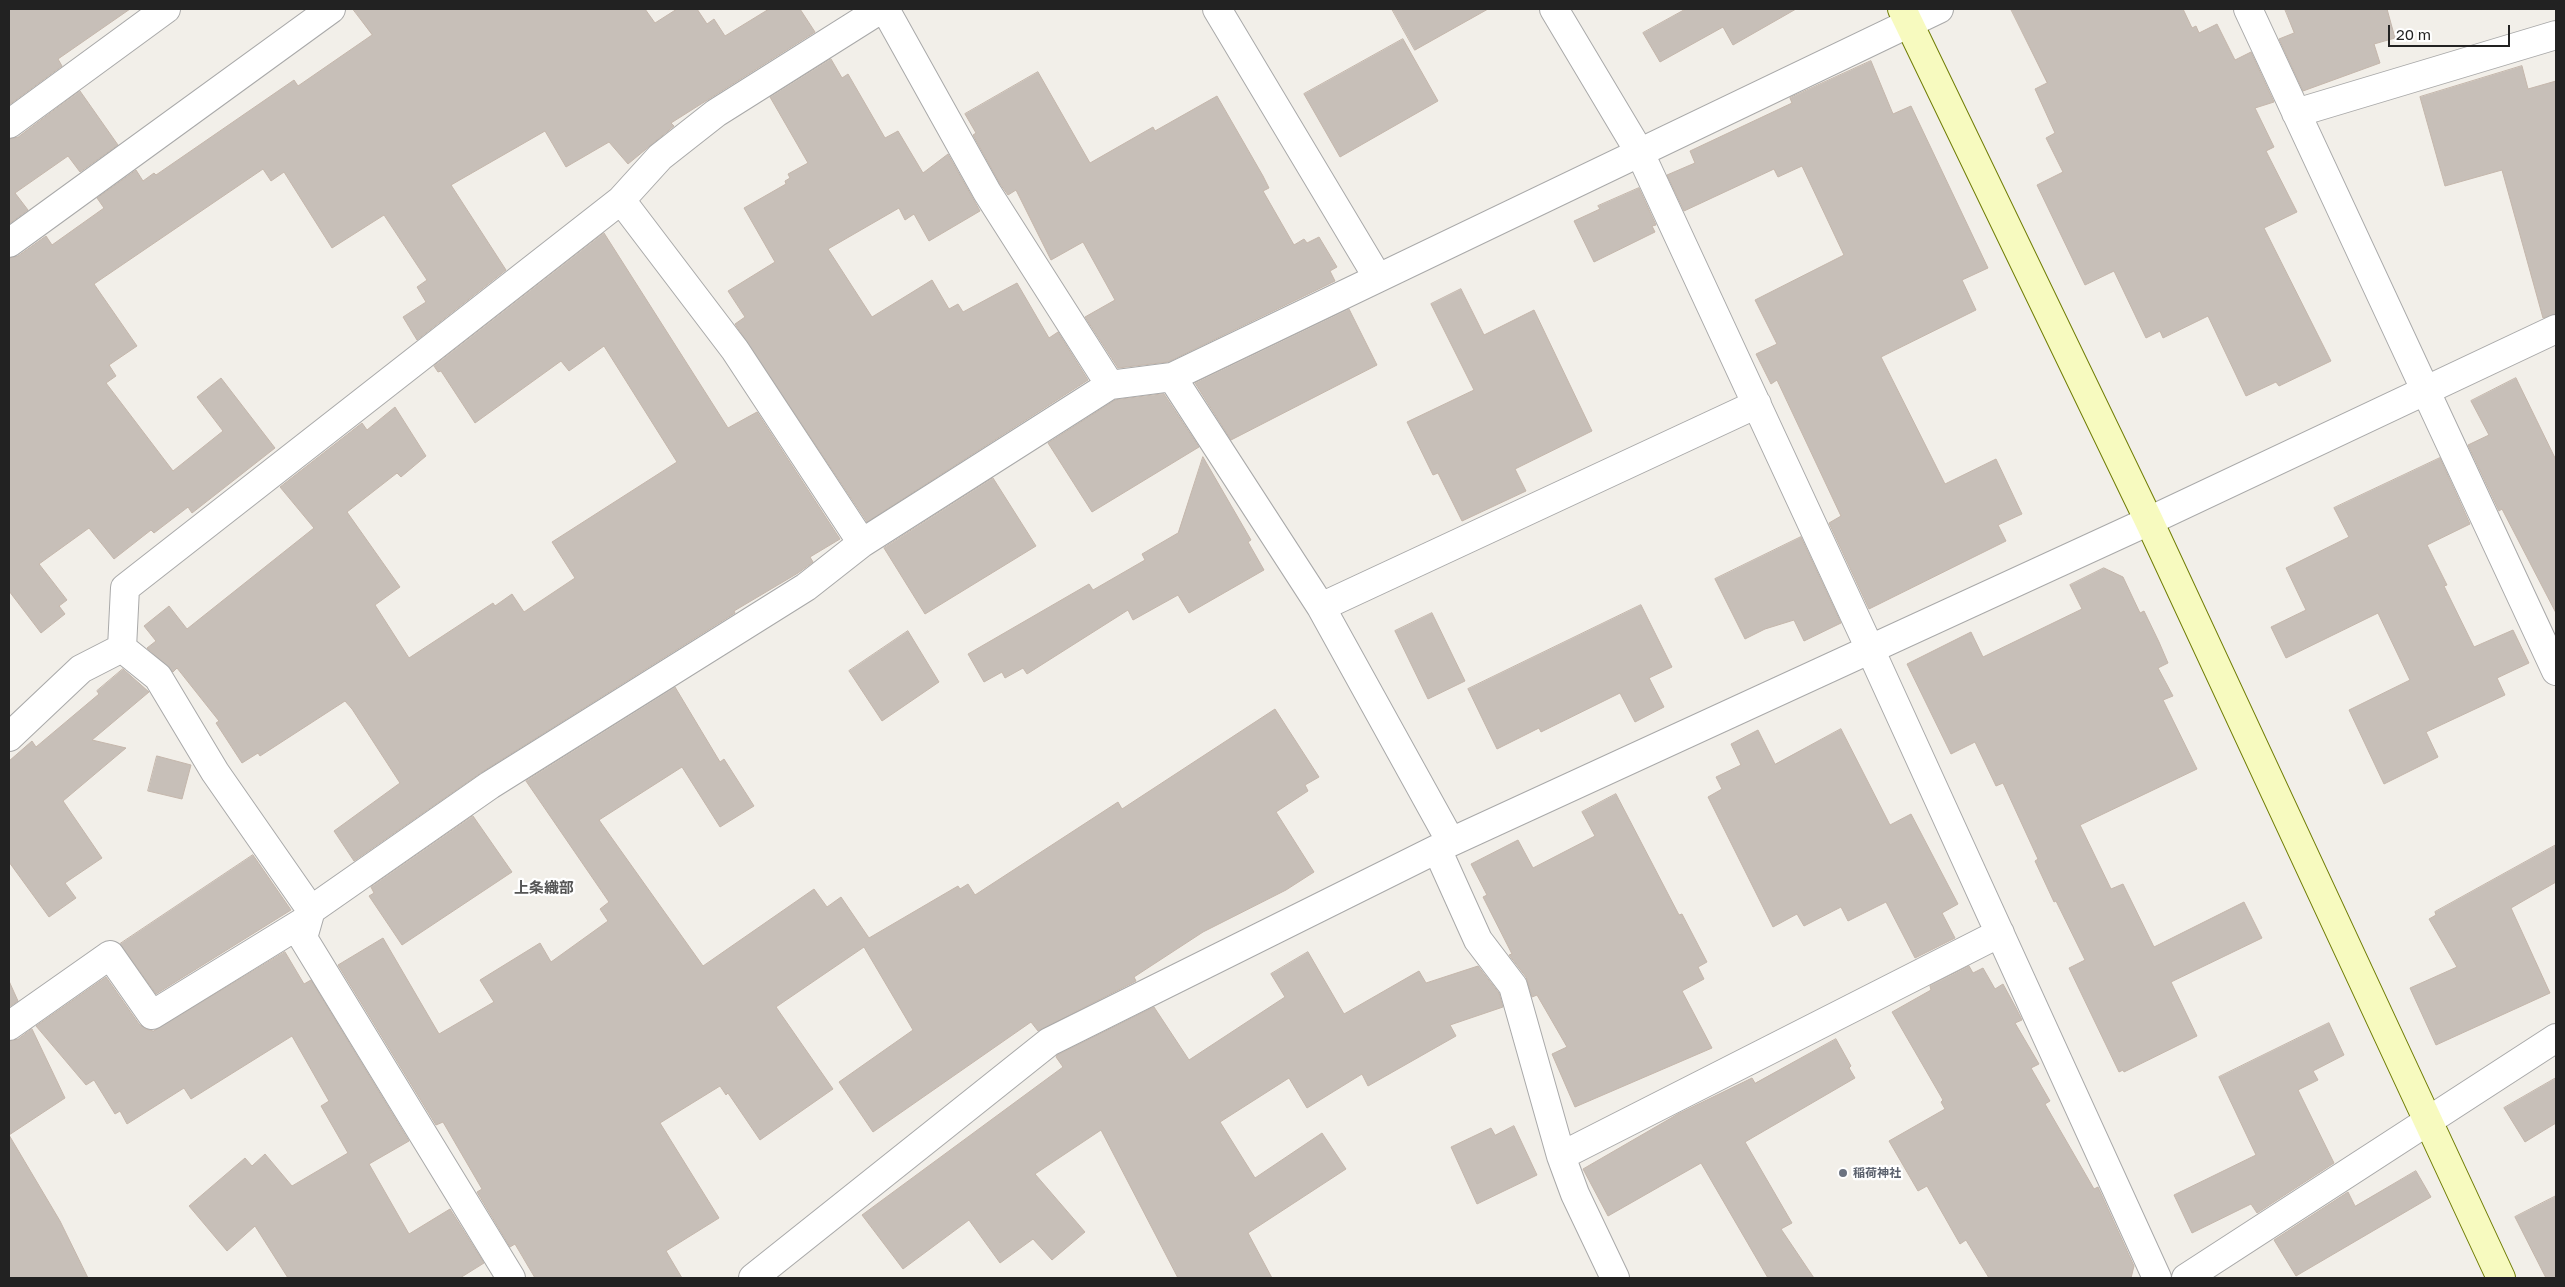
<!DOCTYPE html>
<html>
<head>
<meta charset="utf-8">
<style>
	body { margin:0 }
	#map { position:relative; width:2565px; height:1287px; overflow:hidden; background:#f2efe9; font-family:"Golos Text",sans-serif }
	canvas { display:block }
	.frame { position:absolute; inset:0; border:10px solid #222; pointer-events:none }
	.scale { position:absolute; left:2388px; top:25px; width:122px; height:22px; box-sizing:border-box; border:2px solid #222; border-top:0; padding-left:6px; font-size:15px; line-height:18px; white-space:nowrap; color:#222; -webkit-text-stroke:4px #fff; paint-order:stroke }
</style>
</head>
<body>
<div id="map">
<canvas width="2565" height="1287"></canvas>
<div class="frame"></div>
<div class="scale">20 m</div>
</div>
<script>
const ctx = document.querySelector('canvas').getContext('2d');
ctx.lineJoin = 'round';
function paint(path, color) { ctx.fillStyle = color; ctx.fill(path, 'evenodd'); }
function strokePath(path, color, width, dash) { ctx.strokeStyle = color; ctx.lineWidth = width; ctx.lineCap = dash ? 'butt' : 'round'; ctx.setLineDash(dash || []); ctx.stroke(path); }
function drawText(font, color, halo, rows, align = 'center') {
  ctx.font = font + ' "Golos Text","Noto Sans JP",sans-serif'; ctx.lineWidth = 4.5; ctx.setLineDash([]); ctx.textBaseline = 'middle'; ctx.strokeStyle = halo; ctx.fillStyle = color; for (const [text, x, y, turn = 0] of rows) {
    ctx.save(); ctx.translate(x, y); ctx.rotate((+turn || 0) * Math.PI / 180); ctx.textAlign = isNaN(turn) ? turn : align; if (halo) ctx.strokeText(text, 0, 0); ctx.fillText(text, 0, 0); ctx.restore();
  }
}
const building = new Path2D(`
	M9,9H130L58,59L62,66L9,105Z
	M353,9H645L655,23L677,9H697L707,24L714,19L725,36L769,9H800L815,32L671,123L674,126L628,164L609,142L566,167L545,131L451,185L506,270L417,340L403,317L426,302L417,287L427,280L384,215L332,248L284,172L271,181L263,169L94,284L137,346L109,365L116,376L106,383L173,471L223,431L197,397L221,378L275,448L192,513L188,507L154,533L151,530L114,559L89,528L39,564L67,600L59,606L65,614L41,633L9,591V258L18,256L46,236L52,245L104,208L97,198L136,170L143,181L154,173L156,175L294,80L298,86L372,35Z
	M1392,9H1488L1415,50Z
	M1686,9H1796L1733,45L1723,27L1660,62L1643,33Z
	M2011,9H2183L2192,28L2196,26L2199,33L2217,24L2235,60L2251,52L2274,102L2255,108L2274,147L2266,151L2297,212L2264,228L2331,361L2279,386L2276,382L2246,396L2208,316L2163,338L2160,331L2146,338L2114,271L2085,285L2037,185L2063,172L2046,138L2055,133L2035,89L2047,83Z
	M2285,9H2387L2395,38L2374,44L2380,63L2303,91L2279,39L2294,33Z
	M1403,39L1438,101L1340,157L1304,94Z
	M831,59L842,78L848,74L885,138L898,131L923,173L948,154L980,211L929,241L914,214L905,220L899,208L828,249L872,317L932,280L949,309L958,304L963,312L1017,283L1049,338L1058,332L1088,380L867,522L735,324L745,317L728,291L775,262L744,208L786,184L785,181L790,178L788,174L808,163L770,97Z
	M1871,61L1893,114L1911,106L1988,268L1962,280L1976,310L1881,357L1945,484L1996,459L2022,514L1998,525L2006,541L1869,609L1829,523L1841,516L1777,380L1771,384L1756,354L1777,344L1755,300L1844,255L1802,166L1778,177L1774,169L1684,211L1667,175L1695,163L1690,151L1792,103L1790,98Z
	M2522,66L2528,89L2556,81V314L2543,318L2502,170L2445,186L2420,97Z
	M1038,72L1090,163L1153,127L1155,131L1217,96L1263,176L1269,188L1263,191L1294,245L1304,239L1307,243L1319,237L1337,267L1330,271L1335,281L1168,362L1118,368L1085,317L1115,300L1083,242L1051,260L1016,190L1008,195L1000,184L973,135L976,133L965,114Z
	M80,91L118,145L80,172L68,156L15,193L28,210L9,224V139L18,137Z
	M1639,188L1656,225L1652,226L1655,232L1594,262L1574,221L1600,209L1598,206Z
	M604,233L728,428L757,412L840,539L810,557L813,562L798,573L734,611L735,613L482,772L354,861L334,831L400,783L352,709L345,701L260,756L258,753L242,763L216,723L219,721L177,668L173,672L147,648L156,641L144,626L169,606L187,629L314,528L280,487L362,423L367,430L395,407L426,456L401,477L397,473L347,512L400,587L375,605L409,658L493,603L495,606L512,594L524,612L575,578L552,542L677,462L604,346L569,371L561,361L475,423L441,371L438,372L434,366Z
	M1461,289L1484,335L1534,310L1592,431L1515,469L1526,491L1462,521L1438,473L1433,475L1407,422L1474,390L1431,304Z
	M1349,309L1377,365L1231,440L1195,383Z
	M2516,378L2556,460V613L2502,509L2499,511L2468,445L2489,435L2471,401Z
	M1164,394L1199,447L1092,512L1048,443L1115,400Z
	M1203,457L1251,540L1248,542L1264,570L1189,613L1178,595L1133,620L1128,610L1027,674L1023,668L1005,678L1002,672L984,682L968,654L1089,584L1093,590L1145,560L1142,554L1178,533Z
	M2440,458L2470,524L2427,545L2447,585L2444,586L2474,647L2513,630L2529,663L2497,678L2505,695L2426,732L2438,757L2384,784L2349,710L2410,680L2378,613L2286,658L2271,627L2306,610L2286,568L2349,537L2334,508Z
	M993,478L1036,546L925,614L884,548Z
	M1801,537L1841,623L1804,641L1794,620L1765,629L1745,639L1715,579Z
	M2104,568L2123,577L2140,613L2144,611L2159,642L2168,663L2158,668L2173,696L2163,700L2197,769L2080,825L2111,889L2123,884L2154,947L2244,902L2262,938L2171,982L2197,1036L2124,1072L2123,1070L2119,1072L2069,968L2085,960L2056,901L2054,902L2035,861L2038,859L2003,783L1996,786L1975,742L1951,754L1907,664L1971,632L1983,657L2082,609L2070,585Z
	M1641,605L1672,667L1649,678L1664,707L1635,722L1620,693L1541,732L1539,728L1497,749L1468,689Z
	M1432,613L1465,681L1428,699L1395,631Z
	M908,631L939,682L882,721L849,671Z
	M123,669L149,692L92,740L126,748L63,801L102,858L65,883L76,898L49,917L9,862V761L32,741L36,747L99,694L97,691Z
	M675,687L720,762L724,759L754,806L720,827L682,767L599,820L703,966L814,889L827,907L841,897L869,938L958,886L960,889L968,884L975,895L1118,802L1122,809L1275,709L1319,777L1305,785L1308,791L1276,812L1314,872L1286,890L1203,932L1134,977L1136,981L1038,1031L1031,1022L873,1132L839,1082L913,1030L864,947L776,1007L833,1089L760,1140L728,1093L726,1095L720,1086L660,1123L719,1218L666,1251L682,1278H535L515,1244L510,1247L477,1192L482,1189L443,1122L436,1125L338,965L383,938L439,1034L494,1002L480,980L540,943L551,962L608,921L600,909L609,902L526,781Z
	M1841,729L1890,825L1911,814L1958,904L1942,913L1955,938L1915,958L1886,902L1848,921L1841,907L1804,926L1797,914L1773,927L1708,797L1722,789L1716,777L1741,765L1731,744L1758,730L1775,764Z
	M157,756L191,765L182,799L148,791Z
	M1616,794L1679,915L1682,914L1707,962L1698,967L1704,979L1682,991L1712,1048L1575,1107L1552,1054L1567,1047L1537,995L1532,997L1526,977L1509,955L1512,954L1483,897L1487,895L1471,864L1518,840L1533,868L1595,836L1582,812Z
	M473,816L512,872L402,945L369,896L374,893L371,887Z
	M2556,845V882L2511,908L2550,993L2436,1045L2410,988L2457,967L2429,919L2436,915L2435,912Z
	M253,855L291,910L156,994L120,944Z
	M285,952L304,984L311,980L409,1141L369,1164L409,1234L450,1209L484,1263L460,1278H288L255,1226L227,1251L189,1206L245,1158L252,1166L265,1154L292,1186L348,1153L321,1106L329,1101L292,1036L191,1099L184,1088L127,1124L120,1111L115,1114L94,1080L86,1085L36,1026L106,977L139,1024L146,1029L153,1031Z
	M1308,952L1344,1014L1419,971L1426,983L1478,966L1499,993L1503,1007L1450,1025L1456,1036L1368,1086L1362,1074L1307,1108L1289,1078L1220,1122L1255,1178L1322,1133L1346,1169L1248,1233L1272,1278H1178L1101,1130L1035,1174L1085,1232L1052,1260L1033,1239L1000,1263L969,1220L903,1269L862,1215L1063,1067L1056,1057L1057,1055L1154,1007L1189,1060L1285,997L1271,974Z
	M1969,966L1973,973L1983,968L1995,989L2003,984L2016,1008L2022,1020L2015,1023L2039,1064L2031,1068L2050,1101L2045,1104L2094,1189L2098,1187L2134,1266L2131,1278H1989L1966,1240L1960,1244L1927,1186L1918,1191L1889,1141L1945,1109L1941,1102L1943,1100L1892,1012L1931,990L1930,986Z
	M9,981L18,1001L9,1007Z
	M2329,1023L2344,1055L2313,1071L2318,1080L2298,1090L2334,1163L2257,1213L2251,1204L2192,1233L2174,1195L2256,1155L2219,1077Z
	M32,1029L65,1098L9,1135V1041L18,1039Z
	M1836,1039L1851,1066L1849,1068L1855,1078L1745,1142L1792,1223L1781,1229L1814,1278H1768L1701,1163L1608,1216L1583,1169L1678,1114L1752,1078L1755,1083Z
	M2556,1078V1123L2525,1142L2504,1108Z
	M1514,1126L1537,1175L1477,1204L1451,1147L1491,1128L1495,1135Z
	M9,1135L60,1221L88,1278H9Z
	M2416,1171L2431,1197L2296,1276L2274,1240L2348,1192L2355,1206Z
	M2556,1196V1278H2546L2515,1217Z`);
const street = new Path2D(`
	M885,9L987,192L1110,385
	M1217,9L1378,278
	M1554,9L1640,153L1870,649L2157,1278
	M2248,9L2556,671
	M2296,113L2556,35
	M9,124L166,9
	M621,200L735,350L862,543
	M9,243L331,9
	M1172,377L1321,607L1451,842
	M1321,607L1757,404
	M122,648L125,588L621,200L660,157L716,113L881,9
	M122,648L158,677L215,772L311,910
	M9,737L81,669L122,648
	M1437,849L1478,940L1513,986L1561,1156L1575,1194L1615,1278
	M9,1026L110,955L152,1015L308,919
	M1561,1156L2000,933
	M511,1278L303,938L311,910L490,785L806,587L862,543L1110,385L1172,377L1939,9
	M753,1278L1049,1042L1451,842L2149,521L2556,329
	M2186,1278L2556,1038`);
const secondary = new Path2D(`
	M1902,9L2149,521L2501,1278`);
const markers = [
	[1843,1173,5,"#6b7280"]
];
const worshipNames = [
	["稲荷神社",1853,1173]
];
const quarterNames = [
	["上条織部",544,888]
];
paint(building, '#c7bfb8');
strokePath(building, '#c4b6ab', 1);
strokePath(street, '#a9a9a9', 30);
strokePath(secondary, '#707d05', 30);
strokePath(street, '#fff', 28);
strokePath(secondary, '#f7fabf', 28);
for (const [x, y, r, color] of markers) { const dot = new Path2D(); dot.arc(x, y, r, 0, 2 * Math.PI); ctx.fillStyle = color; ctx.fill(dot); strokePath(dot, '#fff', 2); }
drawText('bold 12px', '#5b616d', '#fff', worshipNames, 'left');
drawText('bold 15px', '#555', '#fff', quarterNames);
</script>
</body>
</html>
